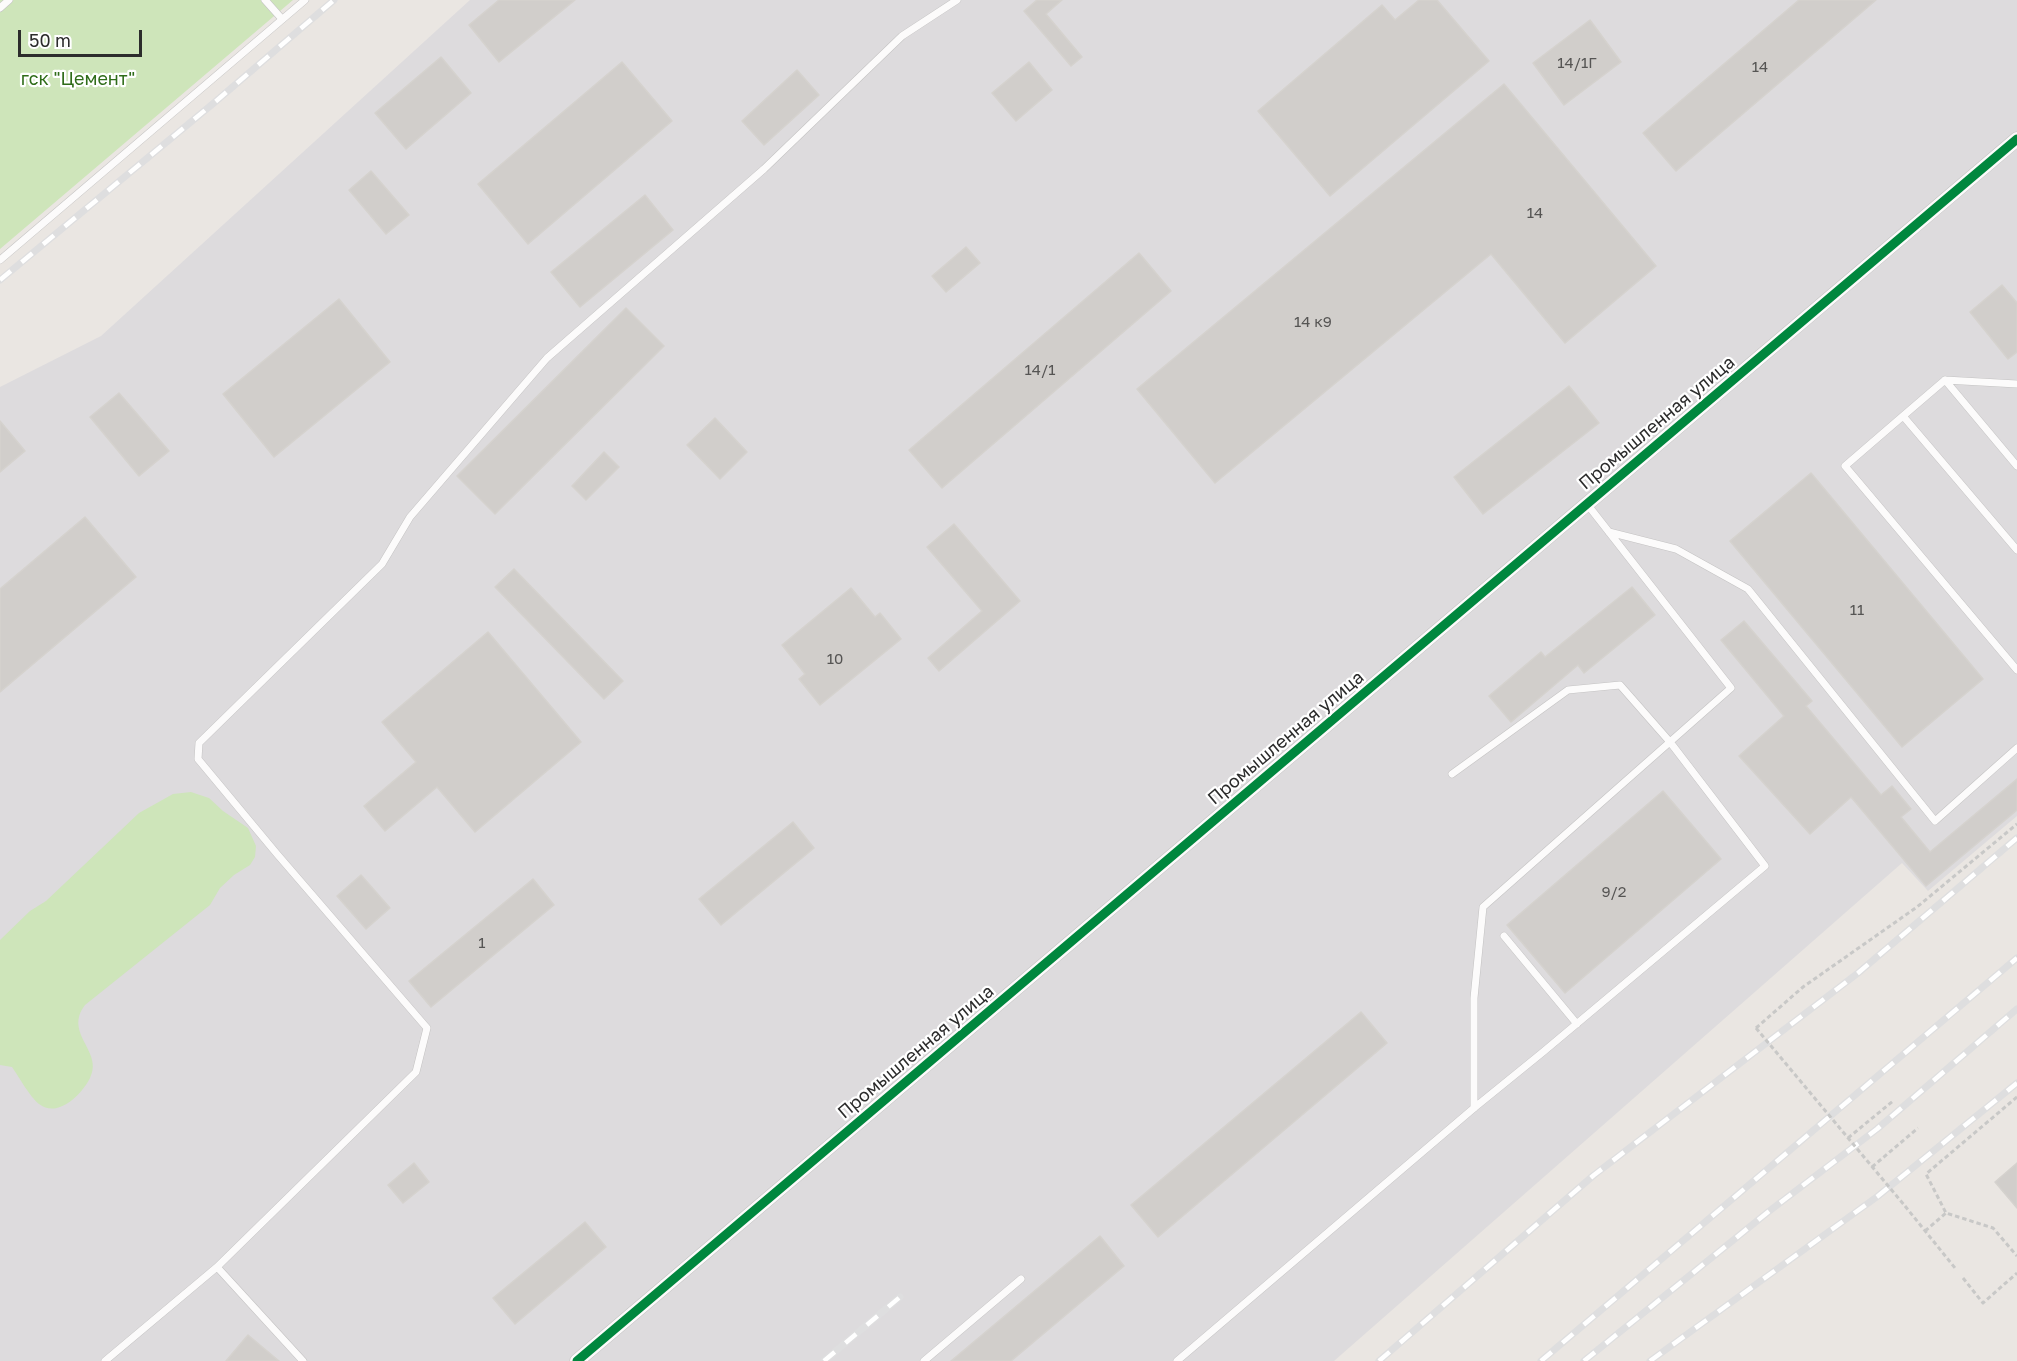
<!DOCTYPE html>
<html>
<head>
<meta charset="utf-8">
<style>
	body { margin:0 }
	#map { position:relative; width:2017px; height:1361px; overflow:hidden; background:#eae6e2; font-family:"Golos Text",sans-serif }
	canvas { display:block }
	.scale { position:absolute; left:18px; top:30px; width:124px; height:27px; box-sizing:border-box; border:3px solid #2c2c2c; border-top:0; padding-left:8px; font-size:18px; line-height:21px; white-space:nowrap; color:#2c2c2c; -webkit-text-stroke:4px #fff; paint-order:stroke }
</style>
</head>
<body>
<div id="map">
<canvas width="2017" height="1361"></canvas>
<div class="scale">50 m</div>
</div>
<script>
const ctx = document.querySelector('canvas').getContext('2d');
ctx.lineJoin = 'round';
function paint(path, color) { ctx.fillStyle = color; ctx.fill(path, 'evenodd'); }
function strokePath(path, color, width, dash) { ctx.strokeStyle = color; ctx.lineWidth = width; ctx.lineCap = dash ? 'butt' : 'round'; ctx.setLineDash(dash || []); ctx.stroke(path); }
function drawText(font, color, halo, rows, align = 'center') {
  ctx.font = font + ' "Golos Text",sans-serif'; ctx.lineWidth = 4.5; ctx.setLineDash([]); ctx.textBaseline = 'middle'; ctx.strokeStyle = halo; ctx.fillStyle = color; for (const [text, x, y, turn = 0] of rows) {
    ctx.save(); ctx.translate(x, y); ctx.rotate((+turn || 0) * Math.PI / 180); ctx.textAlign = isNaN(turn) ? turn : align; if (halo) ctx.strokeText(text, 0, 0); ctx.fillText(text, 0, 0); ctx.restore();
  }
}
const industrial = new Path2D(`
	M470,0H2017V816L1928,891L1902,863L1334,1361H0V387L101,336Z`);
const green = new Path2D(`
	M0,0H293L0,249Z
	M191,792L209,798L223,811L248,828L256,846L255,857L250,865L234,875L220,888L210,905L85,1005C63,1034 104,1051 90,1078C82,1094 58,1119 39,1104C30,1097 19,1077 12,1067L0,1065V940L30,911L46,901L139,813L173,794Z`);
const building = new Path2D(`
	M499,0H575L499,62L469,25Z
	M1037,0H1062L1046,14L1082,57L1071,66L1024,11Z
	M1419,0H1437L1489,61L1330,196L1258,111L1382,5L1395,20Z
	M1799,0H1876L1676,171L1643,133Z
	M1590,20L1621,62L1564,105L1533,63Z
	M441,57L471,93L406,149L375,113Z
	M622,62L672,121L528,244L478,184Z
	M1029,62L1052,90L1016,121L992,93Z
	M797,70L819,95L764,145L742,121Z
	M1504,84L1656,266L1565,343L1491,254L1215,483L1137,389Z
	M371,171L409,215L386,234L349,190Z
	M645,195L673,230L580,307L551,272Z
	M966,247L980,263L946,292L932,276Z
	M1139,253L1171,291L942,488L909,450Z
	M2002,285L2017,303V352L2008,359L1970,312Z
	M339,299L390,362L274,457L223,394Z
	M626,308L664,346L495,514L457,476Z
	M1569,386L1599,423L1483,514L1454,477Z
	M119,393L169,451L139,476L90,417Z
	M715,418L747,452L720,479L687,445Z
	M0,421L25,451L0,472Z
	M604,452L619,467L586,500L572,486Z
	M1811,473L1983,679L1902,747L1730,541Z
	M85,517L136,577L0,692V589Z
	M954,524L1020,601L939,671L928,658L982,611L927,547Z
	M514,569L623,681L604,699L495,587Z
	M1632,587L1655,615L1584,673L1578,665L1511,722L1489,696L1541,652L1545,657Z
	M851,588L875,617L880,613L901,639L820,705L799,679L805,674L782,645Z
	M1744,621L1812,701L1806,706L1881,795L1892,786L1911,809L1901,817L1930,852L2017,779V810L1926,886L1851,797L1810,834L1739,756L1784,716L1721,640Z
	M488,632L581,742L475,832L437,787L385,831L364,806L416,762L382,722Z
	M1663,791L1721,859L1565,993L1507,925Z
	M793,822L814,848L721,925L699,899Z
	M361,875L390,908L366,929L337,896Z
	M533,879L554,905L431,1007L409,981Z
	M1361,1012L1387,1043L1158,1237L1131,1205Z
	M414,1163L429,1182L403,1203L388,1185Z
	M2017,1163V1208L1995,1182Z
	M585,1222L606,1247L515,1324L493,1298Z
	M1100,1236L1124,1266L1011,1361H951Z
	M248,1335L279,1361H226Z`);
const path = new Path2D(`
	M1756,1028L1803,987L1917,907L2017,824
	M2017,1097L1926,1174L1946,1213L1993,1228L2017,1256
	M1848,1138L1893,1101
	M1872,1167L1918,1128
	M1905,1206L1955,1268
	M1925,1231L1946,1213
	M1963,1278L1983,1303L2017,1273`);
const lane = new Path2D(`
	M265,0L282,19
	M0,8L9,0
	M0,260L305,0
	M1945,380L2017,384
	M1903,416L1945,380L2017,466
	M1609,532L1676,549L1748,589L1935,821L2017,748
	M2017,550L1903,416L1845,466L2017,670
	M1504,936L1577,1024
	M1474,1108V998L1483,907L1731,688L1587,504
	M217,1267L416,1072L427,1028L277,854L198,759L199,743L382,564L410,517L547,358L764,169L902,36L957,0
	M105,1361L217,1267L303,1361
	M924,1361L1021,1279
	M1177,1361L1474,1108L1543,1052L1765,866L1670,742L1620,685L1568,690L1452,774`);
const street = new Path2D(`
	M577,1361L2017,139`);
const rail = new Path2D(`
	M0,280L215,102L334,0
	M824,1361L900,1297
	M1379,1361L1594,1175L1858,973L2017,838
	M1541,1361L2017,958
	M1584,1361L1768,1212L1877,1129L2017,1009
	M1650,1361L1878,1196L2017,1083`);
const pathBridge = new Path2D(`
	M1756,1028L1905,1206`);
const cycleway = new Path2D(`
	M577,1361L2017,139`);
const numberNames = [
	["14/1Г",1577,63],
	["14",1760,67],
	["14",1535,213],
	["14 к9",1313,322],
	["14/1",1040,370],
	["11",1857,610],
	["10",835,659],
	["9/2",1614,892],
	["1",482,943]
];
const parkNames = [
	["гск \"Цемент\"",78,79]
];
const streetNames = [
	["Промышленная улица",1657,423,-40],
	["Промышленная улица",1286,738,-40],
	["Промышленная улица",916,1052,-40]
];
paint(industrial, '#dddbdd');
paint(green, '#cee5ba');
paint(building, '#d1cecb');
strokePath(building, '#d5d2ce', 1.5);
strokePath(lane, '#c4c3c3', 8);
strokePath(street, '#c4c3c3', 15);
strokePath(path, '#c8c8c7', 3, [4.5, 3]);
strokePath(lane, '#fcfbfb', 7);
strokePath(street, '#fcfbfb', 14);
strokePath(rail, '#dededf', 7);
strokePath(rail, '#fff', 4.5, [14]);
strokePath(pathBridge, '#c8c8c7', 3, [4.5, 3]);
strokePath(cycleway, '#00873e', 9);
drawText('15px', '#565554', null, numberNames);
drawText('18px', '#2f6c19', '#fff', parkNames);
drawText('18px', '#2c2c2c', '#fff', streetNames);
</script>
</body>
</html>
